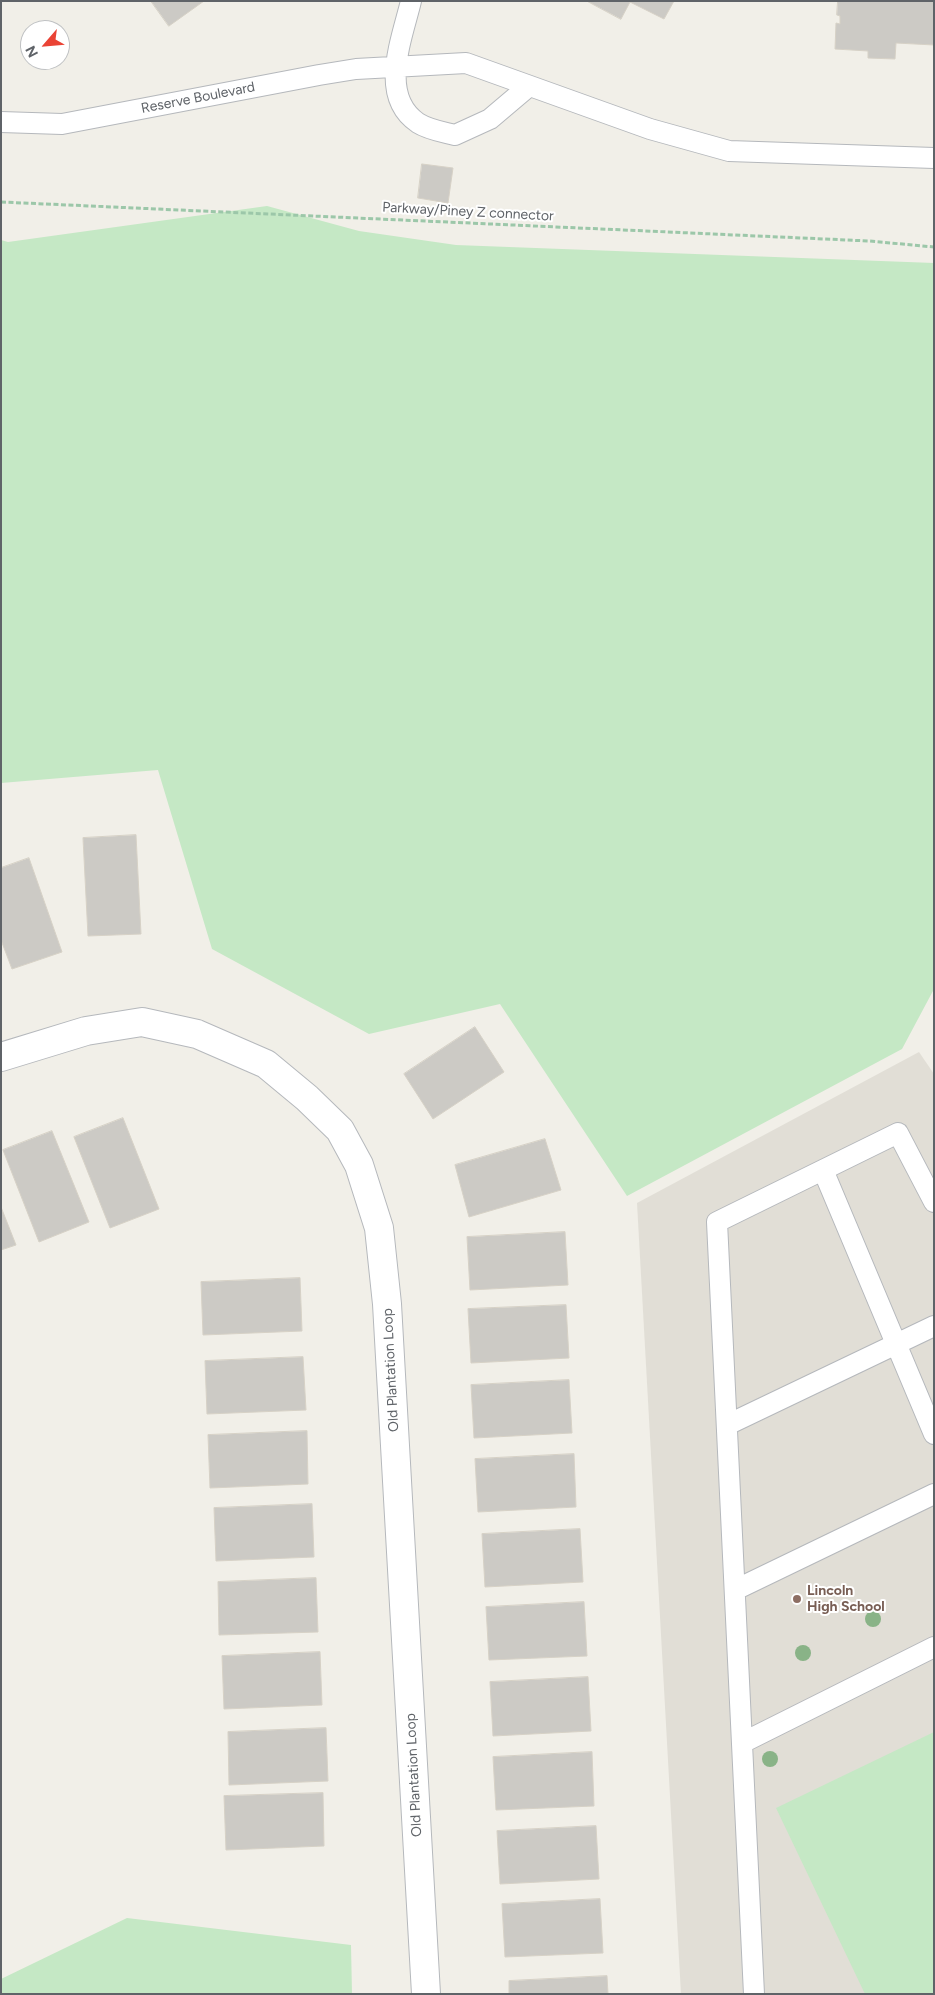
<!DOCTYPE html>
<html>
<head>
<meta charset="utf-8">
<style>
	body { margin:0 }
	#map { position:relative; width:935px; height:1995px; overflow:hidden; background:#f1efe8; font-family:Figtree,sans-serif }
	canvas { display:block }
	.frame { position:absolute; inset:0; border:2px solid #5f6368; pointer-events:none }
	.north { position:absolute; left:20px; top:20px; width:50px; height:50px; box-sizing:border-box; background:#fff; border:1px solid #bfc1c3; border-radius:50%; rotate:243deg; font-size:14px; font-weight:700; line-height:20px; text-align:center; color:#5f6368 }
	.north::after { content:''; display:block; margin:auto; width:18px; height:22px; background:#ea4335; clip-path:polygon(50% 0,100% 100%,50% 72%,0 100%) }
</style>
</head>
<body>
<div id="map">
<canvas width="935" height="1995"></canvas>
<div class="frame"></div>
<div class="north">N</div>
</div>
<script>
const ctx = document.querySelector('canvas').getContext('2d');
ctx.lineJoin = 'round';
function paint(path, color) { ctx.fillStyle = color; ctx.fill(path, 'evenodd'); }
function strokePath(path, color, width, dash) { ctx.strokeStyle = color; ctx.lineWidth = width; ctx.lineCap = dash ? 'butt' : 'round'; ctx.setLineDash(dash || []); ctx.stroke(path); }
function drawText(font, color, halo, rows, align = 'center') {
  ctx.font = font + ' Figtree,sans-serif'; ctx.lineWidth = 4; ctx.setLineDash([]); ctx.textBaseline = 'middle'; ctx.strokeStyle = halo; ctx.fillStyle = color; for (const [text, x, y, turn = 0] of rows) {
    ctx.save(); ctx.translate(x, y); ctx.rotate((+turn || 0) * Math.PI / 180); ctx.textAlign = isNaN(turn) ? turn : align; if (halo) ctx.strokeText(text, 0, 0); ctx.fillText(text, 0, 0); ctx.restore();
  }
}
const education = new Path2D(`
	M919,1052L934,1074V1994H681L637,1203Z`);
const green = new Path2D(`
	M267,206L359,231L456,245L934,263V989L902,1049L627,1196L500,1004L369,1034L212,949L158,770L1,783V240L8,242Z
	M934,1732V1994H865L776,1808Z
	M127,1918L351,1945L352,1994H1V1979Z`);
const building = new Path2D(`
	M151,1H204L169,26Z
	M587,1H674L664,19L630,2L621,19Z
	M838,1H934V45L896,43L895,59L868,58V51L835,49L836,23L840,24V16L837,15Z
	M422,164L453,168L448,203L418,198Z
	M136,835L141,934L88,936L83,838Z
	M29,858L62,952L12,969L1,940V868Z
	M475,1027L504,1072L433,1119L404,1074Z
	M123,1118L159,1209L110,1228L74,1137Z
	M52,1131L89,1222L39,1242L3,1150Z
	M545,1139L561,1190L469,1217L455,1165Z
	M1,1207L16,1245L1,1250Z
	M565,1232L568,1285L470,1290L467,1237Z
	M300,1278L302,1331L203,1335L201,1282Z
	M566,1305L569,1358L471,1363L468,1309Z
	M303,1357L306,1410L207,1414L205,1361Z
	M569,1380L572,1433L474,1438L471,1385Z
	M307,1431L308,1484L210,1488L208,1435Z
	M574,1454L576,1507L478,1512L475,1459Z
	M312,1504L314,1557L216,1561L214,1508Z
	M580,1529L583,1582L485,1587L482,1534Z
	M316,1578L318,1632L219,1635L218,1582Z
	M584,1602L587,1656L489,1660L486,1607Z
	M320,1652L322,1705L224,1709L222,1656Z
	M588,1677L591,1731L493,1736L490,1682Z
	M326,1728L328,1781L229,1785L228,1732Z
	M592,1752L594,1806L496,1810L493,1757Z
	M323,1793L324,1846L226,1850L224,1796Z
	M596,1826L599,1879L500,1884L497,1831Z
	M600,1899L603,1953L505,1957L502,1904Z
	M607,1976L608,1994H509V1981Z`);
const path = new Path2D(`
	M1,202L869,241L934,247`);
const service = new Path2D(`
	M411,1C402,39 378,96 418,123C429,130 443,132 455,135L490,119L529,86
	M1,122L62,124L319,75L356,69L466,63L650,129L729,151L934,158
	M823,1170L934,1434
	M727,1425L934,1326
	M735,1590L934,1494
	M742,1743L934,1647
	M754,1994L717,1222L898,1133L934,1202`);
const minor = new Path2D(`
	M1,1057L86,1031L142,1022L197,1034L266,1064L307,1098L340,1130L359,1165L379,1228L387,1304L426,1994`);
const trees = [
	[873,1619],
	[803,1653],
	[770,1759]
];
const markers = [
	[797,1599,5,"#8d6e63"]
];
const streetNames = [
	["Reserve Boulevard",198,98,-11],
	["Parkway/Piney Z connector",468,212,3],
	["Old Plantation Loop",391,1370,-93],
	["Old Plantation Loop",414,1775,-93]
];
const educationNames = [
	["Lincoln",807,1591],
	["High School",807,1607]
];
paint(education, '#e1ded6');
paint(green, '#c5e8c5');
paint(building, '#cccac5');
strokePath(building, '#d6d1c6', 1);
strokePath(service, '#b5b8bc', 22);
strokePath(minor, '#b5b8bc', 30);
strokePath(path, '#9cc7a9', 3, [5, 2.5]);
strokePath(service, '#fff', 20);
strokePath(minor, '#fff', 28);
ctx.fillStyle = '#89b387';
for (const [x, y] of trees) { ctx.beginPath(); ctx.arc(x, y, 8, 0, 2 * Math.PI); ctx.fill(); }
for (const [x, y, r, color] of markers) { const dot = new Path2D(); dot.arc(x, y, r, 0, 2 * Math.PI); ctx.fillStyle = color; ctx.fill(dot); strokePath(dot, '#fff', 2); }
drawText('14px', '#5f6368', '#fff', streetNames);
drawText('bold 14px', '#785e54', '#fff', educationNames, 'left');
</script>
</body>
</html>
